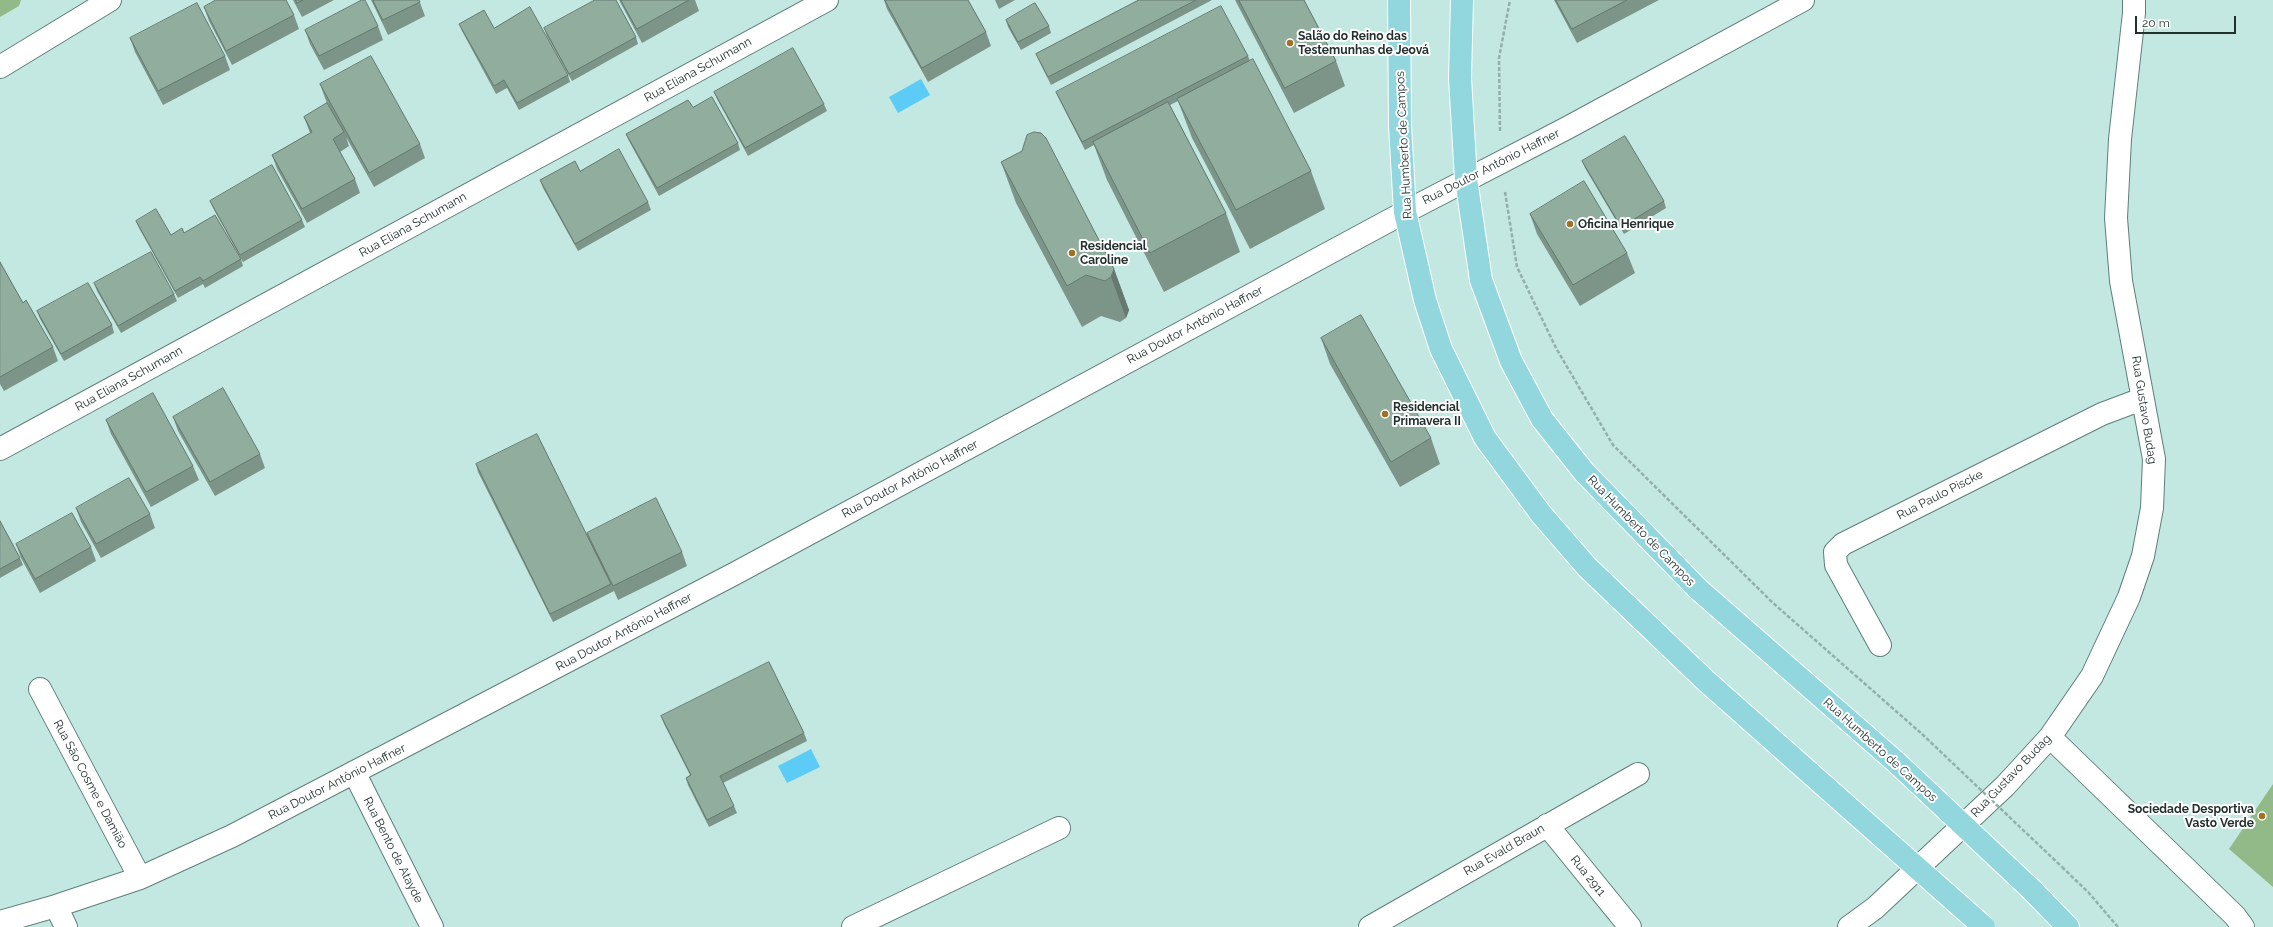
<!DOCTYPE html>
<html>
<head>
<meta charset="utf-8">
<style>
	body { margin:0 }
	#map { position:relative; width:2273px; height:927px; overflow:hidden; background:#c3e8e1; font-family:Raleway,sans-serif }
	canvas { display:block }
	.scale { position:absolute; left:2135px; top:16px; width:101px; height:18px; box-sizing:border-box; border:2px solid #22302e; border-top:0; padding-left:5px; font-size:12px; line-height:14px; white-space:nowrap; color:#22302e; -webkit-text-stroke:3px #fff; paint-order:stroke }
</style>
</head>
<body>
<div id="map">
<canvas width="2273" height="927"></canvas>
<div class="scale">20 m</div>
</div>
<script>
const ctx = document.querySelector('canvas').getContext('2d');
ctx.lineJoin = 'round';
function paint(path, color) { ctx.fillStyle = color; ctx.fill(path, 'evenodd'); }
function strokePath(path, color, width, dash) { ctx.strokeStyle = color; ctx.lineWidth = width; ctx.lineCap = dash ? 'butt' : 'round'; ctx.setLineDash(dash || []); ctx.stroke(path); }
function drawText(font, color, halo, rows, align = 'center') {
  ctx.font = font + ' Raleway,sans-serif'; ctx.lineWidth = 4; ctx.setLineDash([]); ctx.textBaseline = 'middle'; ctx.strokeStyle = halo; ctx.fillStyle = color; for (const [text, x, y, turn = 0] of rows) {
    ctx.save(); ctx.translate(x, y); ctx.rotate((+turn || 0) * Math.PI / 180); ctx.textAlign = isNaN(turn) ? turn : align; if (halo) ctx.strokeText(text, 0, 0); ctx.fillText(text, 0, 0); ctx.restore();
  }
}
const green = new Path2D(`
	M0,0H21L19,6L0,17Z
	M2273,784V887L2229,849Z`);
const water = new Path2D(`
	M921,79L930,95L898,113L889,97Z
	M811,749L820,767L787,783L778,766Z`);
const path = new Path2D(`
	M1500,131L1499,58L1510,0
	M1505,192L1517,267L1556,348L1613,445L1773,603L1922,734
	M2062,867L2088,892L2118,927`);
const minor = new Path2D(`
	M0,67L110,0
	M0,449L827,0
	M1880,645L1836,565L1835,552L1843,544L2102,414L2142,399
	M40,689L140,878
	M2050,737L2235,916L2243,927
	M354,772L432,927
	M1547,825L1630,927
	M56,906L66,927
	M0,922L56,906L140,878L232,836L734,574L1405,212L1567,128L1803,0
	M853,927L1059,828
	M1370,927L1638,774
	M1849,927L1875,908L2005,786L2050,737L2092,676L2129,597L2143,556L2152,508L2154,459L2121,281L2116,218L2120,139L2134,13V0`);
const major = new Path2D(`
	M1399,0L1400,125L1405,212L1425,300L1441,349L1485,438L1541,514L1587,567L1705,680L1855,813
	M1462,0L1460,78L1466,179L1481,280L1511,361L1542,419L1584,472L1698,589L1897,763
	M2032,890L2068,927`);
const pathBridge = new Path2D(`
	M1922,734L2062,867`);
const majorBridge = new Path2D(`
	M1897,763L2032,890
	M1855,813L1984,927`);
const wall = new Path2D(`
	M293,0H334L302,17Z
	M371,0H419L425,16L388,35L373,4Z
	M619,0H695L699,11L642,43Z
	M884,0H968L986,32L991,46L928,82L887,9Z
	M995,0H1015L999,9Z
	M1139,0H1212L1051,85L1039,61L1036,54Z
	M1235,0H1304L1336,61L1345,86L1294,113Z
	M1554,0H1659L1577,43Z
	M204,7L294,15L299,29L232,65L209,21Z
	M1006,20L1049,26L1051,33L1021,50L1008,27Z
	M459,24L494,28L568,75L570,82L519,110L507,88L496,94L462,31Z
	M378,26L383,40L324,70L310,44L305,30Z
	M544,28L636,37L638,44L572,81L547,36Z
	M130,38L225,56L230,70L163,105L135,52Z
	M1248,56L1250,61L1311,171L1325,209L1250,249L1192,138L1178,101L1170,105L1226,213L1240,252L1164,292L1107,180L1094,145L1085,150L1059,99L1056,92Z
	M320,84L420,144L425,158L374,187L346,137L349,146L340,152L355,179L360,193L307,223L277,169L272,155L310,133L304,117L327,103L325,98Z
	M714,92L824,104L827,111L748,156L717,99Z
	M693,107L738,143L740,150L659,196L629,141L626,134Z
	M1582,161L1664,201L1666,208L1624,234L1585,168Z
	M1001,162L1114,269L1129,310L1126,318L1120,322L1101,316L1082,327L1016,203Z
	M580,171L648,202L651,210L578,251L543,188L540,180Z
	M210,201L302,220L305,227L243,262L213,208Z
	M1530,214L1627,253L1635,273L1580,306L1537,234Z
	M136,221L171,235L184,233L241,259L243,266L205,288L203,284L178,298L139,228Z
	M0,262L23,303L53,347L58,361L4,391L0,384Z
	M94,283L174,294L177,301L121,333L97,291Z
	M37,311L112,325L114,333L64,361L40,319Z
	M1321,338L1431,438L1440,464L1400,487L1330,364Z
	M173,417L260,454L265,468L215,496L178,431Z
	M106,420L193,466L199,480L151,507L111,434Z
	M476,464L589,540L587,533L682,552L687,566L618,600L614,591L553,622L478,472Z
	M76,508L150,514L155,528L101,558L81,522Z
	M0,521L20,558L23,565L0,578Z
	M16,544L91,547L96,561L40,593L21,558Z
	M661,716L804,733L807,741L723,783L734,806L737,813L709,827L688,785L686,778L690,775L664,724Z`);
const shadedWall = new Path2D(`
	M1114,269L1129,310L1126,318L1111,277Z`);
const building = new Path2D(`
	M216,0H286L294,15L226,51L204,7Z
	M296,0H303L297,3Z
	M362,0H365L378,26L319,56L305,30Z
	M373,0H419L420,2L383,20Z
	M595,0H616L636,37L569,74L544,28Z
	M621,0H689L637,29Z
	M885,0H968L986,32L922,68Z
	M1139,0H1196L1048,77L1036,54Z
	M1239,0H1304L1336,61L1285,88Z
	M1556,0H1627L1572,29Z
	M197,3L225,56L158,91L130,38Z
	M1035,3L1049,26L1018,42L1006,20Z
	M1221,6L1248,56L1082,142L1056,92Z
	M530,7L568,75L517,103L504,80L494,86L459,24L484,10L494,28Z
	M793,48L824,104L745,148L714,92Z
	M371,56L420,144L369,173L320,84Z
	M1253,59L1311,171L1236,210L1177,99Z
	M712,97L738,143L657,188L626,134L688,100L693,107Z
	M1168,102L1226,213L1150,253L1093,142Z
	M327,103L344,132L333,139L355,179L302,209L272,155L312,132L304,117Z
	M1034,132L1041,133L1046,138L1114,269L1111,277L1105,281L1086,275L1067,286L1001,162L1022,151L1027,135Z
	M1625,136L1664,201L1621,227L1582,161Z
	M619,149L648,202L575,244L540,180L575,161L580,171Z
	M272,165L302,220L240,255L210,201Z
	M1584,181L1627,253L1573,285L1530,214Z
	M156,209L171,235L182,228L184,233L215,215L241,259L203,281L200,277L175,291L136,221Z
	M151,252L174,294L118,326L94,283Z
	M0,262L23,303L26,300L53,347L0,377Z
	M88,283L112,325L61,354L37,311Z
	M1361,315L1431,438L1391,462L1321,338Z
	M223,388L260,454L210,482L173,417Z
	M153,393L193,466L146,492L106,420Z
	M537,434L611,584L550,614L476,464Z
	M129,478L150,514L96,544L76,508Z
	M656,498L682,552L613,586L587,533Z
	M72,513L91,547L35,579L16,544Z
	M0,521L20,558L0,569Z
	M769,662L804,733L720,776L734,806L707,820L686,778L691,775L661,716Z`);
const markers = [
	[1290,43,4,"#a07124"],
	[1570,224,4,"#a07124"],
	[1072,253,4,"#a07124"],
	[1385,414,4,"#a07124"],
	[2262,816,4,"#a07124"]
];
const poiNames = [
	["Salão do Reino das",1298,36],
	["Testemunhas de Jeová",1298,50],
	["Oficina Henrique",1578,224],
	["Residencial",1080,246],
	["Caroline",1080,260],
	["Residencial",1393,407],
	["Primavera II",1393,421],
	["Sociedade Desportiva",2254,809,"right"],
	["Vasto Verde",2254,823,"right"]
];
const streetNames = [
	["Rua Eliana Schumann",698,70,-29],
	["Rua Humberto de Campos",1404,145,-93],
	["Rua Doutor Antônio Haffner",1491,167,-27],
	["Rua Eliana Schumann",413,225,-29],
	["Rua Doutor Antônio Haffner",1195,325,-28],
	["Rua Eliana Schumann",129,379,-29],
	["Rua Gustavo Budag",2144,410,81],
	["Rua Doutor Antônio Haffner",910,479,-28],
	["Rua Paulo Piscke",1940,495,-27],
	["Rua Humberto de Campos",1641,531,46],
	["Rua Doutor Antônio Haffner",624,632,-28],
	["Rua Humberto de Campos",1880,750,42],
	["Rua Gustavo Budag",2011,776,-46],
	["Rua Doutor Antônio Haffner",337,782,-27],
	["Rua São Cosme e Damião",90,784,62],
	["Rua Bento de Atayde",393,850,63],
	["Rua Evald Braun",1504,850,-30],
	["Rua 2911",1588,876,51]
];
paint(green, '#91ba88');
paint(water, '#5ccbf5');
strokePath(minor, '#5e7f7a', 24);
strokePath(major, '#fff', 24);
strokePath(path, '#92b0ab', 2.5, [4, 2]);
strokePath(minor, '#fff', 22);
strokePath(major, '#92d7de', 22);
strokePath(majorBridge, '#fff', 24, []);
strokePath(pathBridge, '#92b0ab', 2.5, [4, 2]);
strokePath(majorBridge, '#92d7de', 22);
paint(wall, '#7c9588');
paint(shadedWall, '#65796f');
paint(building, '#90ad9e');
strokePath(building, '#65796f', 1);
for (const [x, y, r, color] of markers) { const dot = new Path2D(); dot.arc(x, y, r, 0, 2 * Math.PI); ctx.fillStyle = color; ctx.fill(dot); strokePath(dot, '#fff', 1.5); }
drawText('bold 12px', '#22302e', '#fff', poiNames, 'left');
drawText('12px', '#22302e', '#fff', streetNames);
</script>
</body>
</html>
